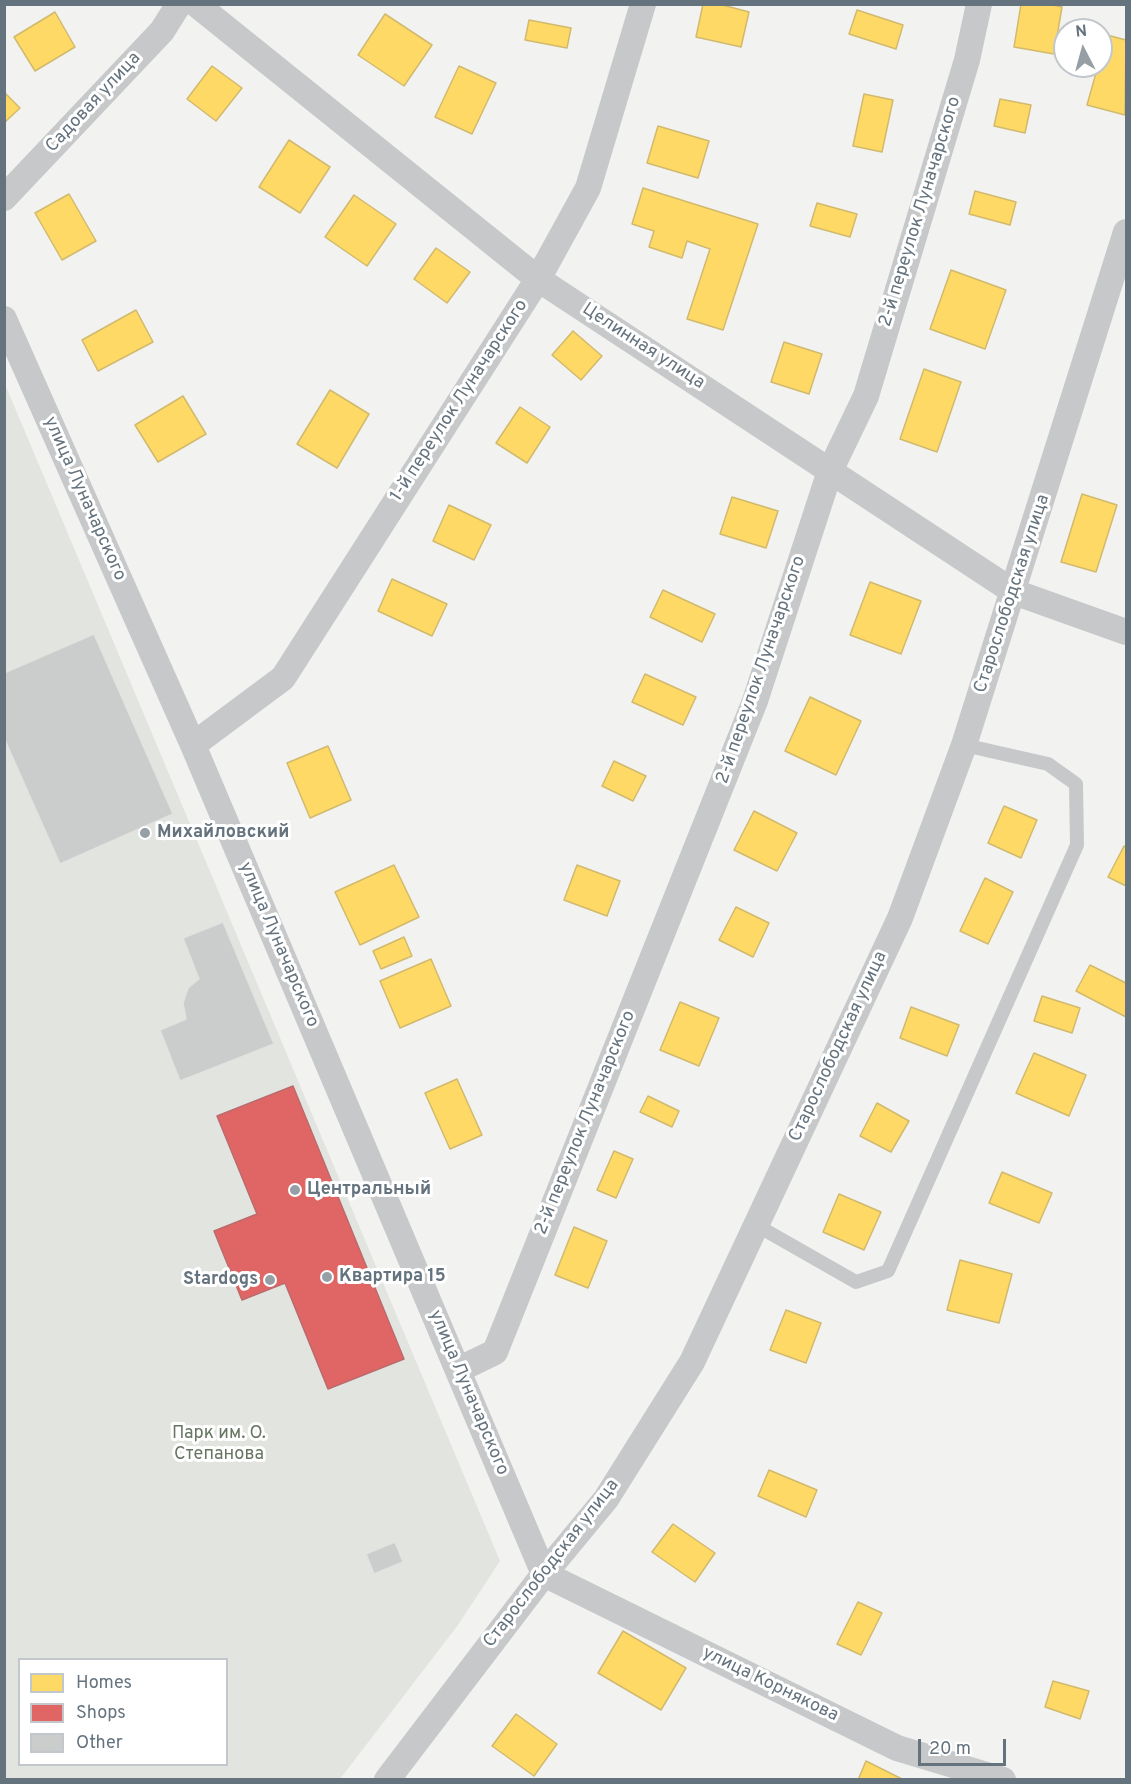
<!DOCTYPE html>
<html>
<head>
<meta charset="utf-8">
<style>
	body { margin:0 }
	#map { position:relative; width:1131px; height:1784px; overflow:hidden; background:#f2f2f1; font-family:Overpass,sans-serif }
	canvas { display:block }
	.frame { position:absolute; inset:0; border:6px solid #65737e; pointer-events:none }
	.legend { position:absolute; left:18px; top:1658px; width:210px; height:108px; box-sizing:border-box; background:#fff; border:2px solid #c1c7cb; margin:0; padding:8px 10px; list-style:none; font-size:18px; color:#65737e }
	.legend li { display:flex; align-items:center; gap:12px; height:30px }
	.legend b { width:30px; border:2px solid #c1c7cb }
	.north { position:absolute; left:1053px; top:18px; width:60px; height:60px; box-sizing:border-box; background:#fff; border:2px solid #c1c7cb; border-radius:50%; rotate:354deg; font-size:16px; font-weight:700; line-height:24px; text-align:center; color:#65737e }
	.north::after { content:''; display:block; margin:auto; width:21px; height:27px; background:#969fa6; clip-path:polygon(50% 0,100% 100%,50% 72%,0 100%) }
	.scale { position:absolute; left:918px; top:1739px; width:88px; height:27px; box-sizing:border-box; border:3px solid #65737e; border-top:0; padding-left:8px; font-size:18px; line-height:21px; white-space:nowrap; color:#65737e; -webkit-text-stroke:4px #fff; paint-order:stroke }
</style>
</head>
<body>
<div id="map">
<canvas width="1131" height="1784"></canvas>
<div class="frame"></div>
<ul class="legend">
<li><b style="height:16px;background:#ffd966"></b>Homes</li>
<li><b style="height:16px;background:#e06666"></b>Shops</li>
<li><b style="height:16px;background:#cbcccc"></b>Other</li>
</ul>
<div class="north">N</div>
<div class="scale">20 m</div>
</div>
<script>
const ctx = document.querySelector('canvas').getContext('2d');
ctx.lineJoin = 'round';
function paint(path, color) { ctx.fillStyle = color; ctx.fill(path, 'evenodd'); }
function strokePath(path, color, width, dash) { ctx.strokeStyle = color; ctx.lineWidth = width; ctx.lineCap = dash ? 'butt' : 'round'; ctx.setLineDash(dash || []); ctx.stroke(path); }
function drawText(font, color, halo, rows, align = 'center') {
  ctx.font = font + ' Overpass,sans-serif'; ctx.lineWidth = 6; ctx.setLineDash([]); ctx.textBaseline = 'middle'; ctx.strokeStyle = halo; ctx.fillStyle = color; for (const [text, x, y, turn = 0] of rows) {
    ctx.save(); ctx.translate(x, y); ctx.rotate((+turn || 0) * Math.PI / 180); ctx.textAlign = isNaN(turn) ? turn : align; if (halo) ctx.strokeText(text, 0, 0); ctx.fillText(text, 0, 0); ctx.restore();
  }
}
const green = new Path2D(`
	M5,384L500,1561L458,1625L340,1779H5ZM20,1660H226V1764H20Z`);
const homes = new Path2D(`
	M703,4H719L749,12L741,47L696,37Z
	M1021,4H1048L1062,7L1054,54L1014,47Z
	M857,10L903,25L896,49L849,34Z
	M55,12L75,47L35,71L14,37Z
	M385,14L432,45L404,86L358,55Z
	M529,20L571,28L567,48L525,40Z
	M1107,35L1126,40L1125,115L1087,105L1098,66H1101V56Z
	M212,66L242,88L216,121L187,99Z
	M459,66L496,83L472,134L435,117Z
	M4,92L20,108L4,123Z
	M864,94L893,100L882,152L853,146Z
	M1000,99L1031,105L1025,133L994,126Z
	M658,126L709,141L698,178L647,163Z
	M289,140L330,167L300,213L259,187Z
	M643,188L758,224L723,330L687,319L710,249L687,241L682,258L649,247L654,231L632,224Z
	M975,191L1016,202L1010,225L969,214Z
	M69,194L96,241L62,260L35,213Z
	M354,195L396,224L367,266L325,237Z
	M817,203L857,214L850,237L810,226Z
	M436,248L470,272L447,303L414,279Z
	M951,270L1006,290L985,349L930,329Z
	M136,310L153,342L98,371L82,340Z
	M573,331L602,356L581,380L552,355Z
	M784,342L822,354L809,394L771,382Z
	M924,369L961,382L937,452L900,439Z
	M330,390L369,414L337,468L297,444Z
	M183,396L206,434L158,462L135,425Z
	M520,407L550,427L527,463L496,443Z
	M1082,494L1117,505L1096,572L1061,562Z
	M732,497L778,511L766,548L720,534Z
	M449,505L491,525L474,560L433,541Z
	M392,579L447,604L432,636L378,611Z
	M870,582L921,601L901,654L850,635Z
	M663,590L715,614L702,642L650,617Z
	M645,674L696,697L683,725L632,702Z
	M810,697L861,721L836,775L785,751Z
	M328,746L351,800L310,818L287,763Z
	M614,761L646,776L633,801L602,786Z
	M1004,806L1037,820L1021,858L988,843Z
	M754,811L797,833L777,871L734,850Z
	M1124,846L1126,848V886L1108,877Z
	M394,865L419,917L360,945L335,892Z
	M577,865L620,881L607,916L564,900Z
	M985,878L1013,892L988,944L960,931Z
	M736,907L769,923L753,957L719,940Z
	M404,937L412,956L381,969L373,951Z
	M431,959L451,1006L400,1028L380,981Z
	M1090,965L1126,983V1017L1076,991Z
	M1042,996L1080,1008L1072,1033L1034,1021Z
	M680,1002L719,1018L699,1066L660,1050Z
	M911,1007L959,1025L947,1056L900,1038Z
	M1034,1053L1086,1075L1069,1116L1016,1093Z
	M457,1079L482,1135L450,1149L425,1093Z
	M648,1096L679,1111L672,1127L640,1112Z
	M877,1103L909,1121L891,1152L860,1136Z
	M614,1151L633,1159L616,1198L597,1190Z
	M1002,1172L1052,1193L1039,1223L989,1203Z
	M839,1194L881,1212L864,1250L823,1232Z
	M574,1227L607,1241L588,1288L555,1275Z
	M960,1260L1012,1274L999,1323L947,1310Z
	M786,1310L821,1323L806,1363L770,1350Z
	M769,1470L817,1490L806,1517L758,1496Z
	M673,1524L715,1553L695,1582L652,1552Z
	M858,1602L882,1613L861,1655L837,1644Z
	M623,1631L686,1668L661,1710L598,1673Z
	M1053,1681L1089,1691L1080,1719L1045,1707Z
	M516,1714L557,1744L534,1776L492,1746Z
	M866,1761L904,1780H858Z`);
const shops = new Path2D(`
	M293,1086L404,1359L328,1389L285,1283L242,1300L214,1231L257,1214L217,1116Z`);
const building = new Path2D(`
	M94,634L173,814L60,864L4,738V673Z
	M223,922L274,1044L180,1081L160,1030L186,1019L183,1003L188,988L199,979L183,938Z
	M395,1542L403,1562L374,1574L366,1554Z`);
const service = new Path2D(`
	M756,1225L856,1282L888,1271L1077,845L1076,784L1048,764L964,745`);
const minor = new Path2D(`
	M196,4L538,279L1014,592L1126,632
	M4,198L162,31L179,4
	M4,319L193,745L544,1574L897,1748L1003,1780
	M193,745L283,678L538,279L588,188L643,4
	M458,1370L495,1352L755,701L830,471L866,396L967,60L979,4
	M387,1780L544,1574L606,1499L692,1362L900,918L964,745L1126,232`);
const markers = [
	[145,833,6,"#969fa6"],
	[295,1190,6,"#969fa6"],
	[327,1277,6,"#969fa6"],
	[270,1280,6,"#969fa6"]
];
const streetNames = [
	["Садовая улица",94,103,-47],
	["2-й переулок Луначарского",921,212,-73],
	["Целинная улица",643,347,33],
	["1-й переулок Луначарского",460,401,-57],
	["улица Луначарского",84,499,66],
	["Старослободская улица",1013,594,-72],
	["2-й переулок Луначарского",762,670,-71],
	["улица Луначарского",278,945,67],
	["Старослободская улица",839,1047,-65],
	["2-й переулок Луначарского",586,1123,-68],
	["улица Луначарского",468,1393,67],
	["Старослободская улица",552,1564,-52],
	["улица Корнякова",770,1685,26]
];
const poiNames = [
	["Михайловский",157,833],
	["Центральный",307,1190],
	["Квартира 15",339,1277],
	["Stardogs",258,1280,"right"]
];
const parkNames = [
	["Парк им. О.",219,1434],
	["Степанова",219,1455]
];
paint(green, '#e2e5df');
paint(homes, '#ffd966');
strokePath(homes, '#d1ba6d', 1.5);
paint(shops, '#e06666');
strokePath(shops, '#bb6a6d', 1.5);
paint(building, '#cbcccc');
strokePath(building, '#e2e2e1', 1.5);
strokePath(service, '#c7c8c9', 14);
strokePath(minor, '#c7c8c9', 26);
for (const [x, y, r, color] of markers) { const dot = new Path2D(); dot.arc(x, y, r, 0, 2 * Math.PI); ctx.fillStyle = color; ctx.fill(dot); strokePath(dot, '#fff', 2); }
drawText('18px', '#65737e', '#fff', streetNames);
drawText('bold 18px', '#65737e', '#fff', poiNames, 'left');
drawText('18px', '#677663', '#fff', parkNames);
</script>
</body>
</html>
